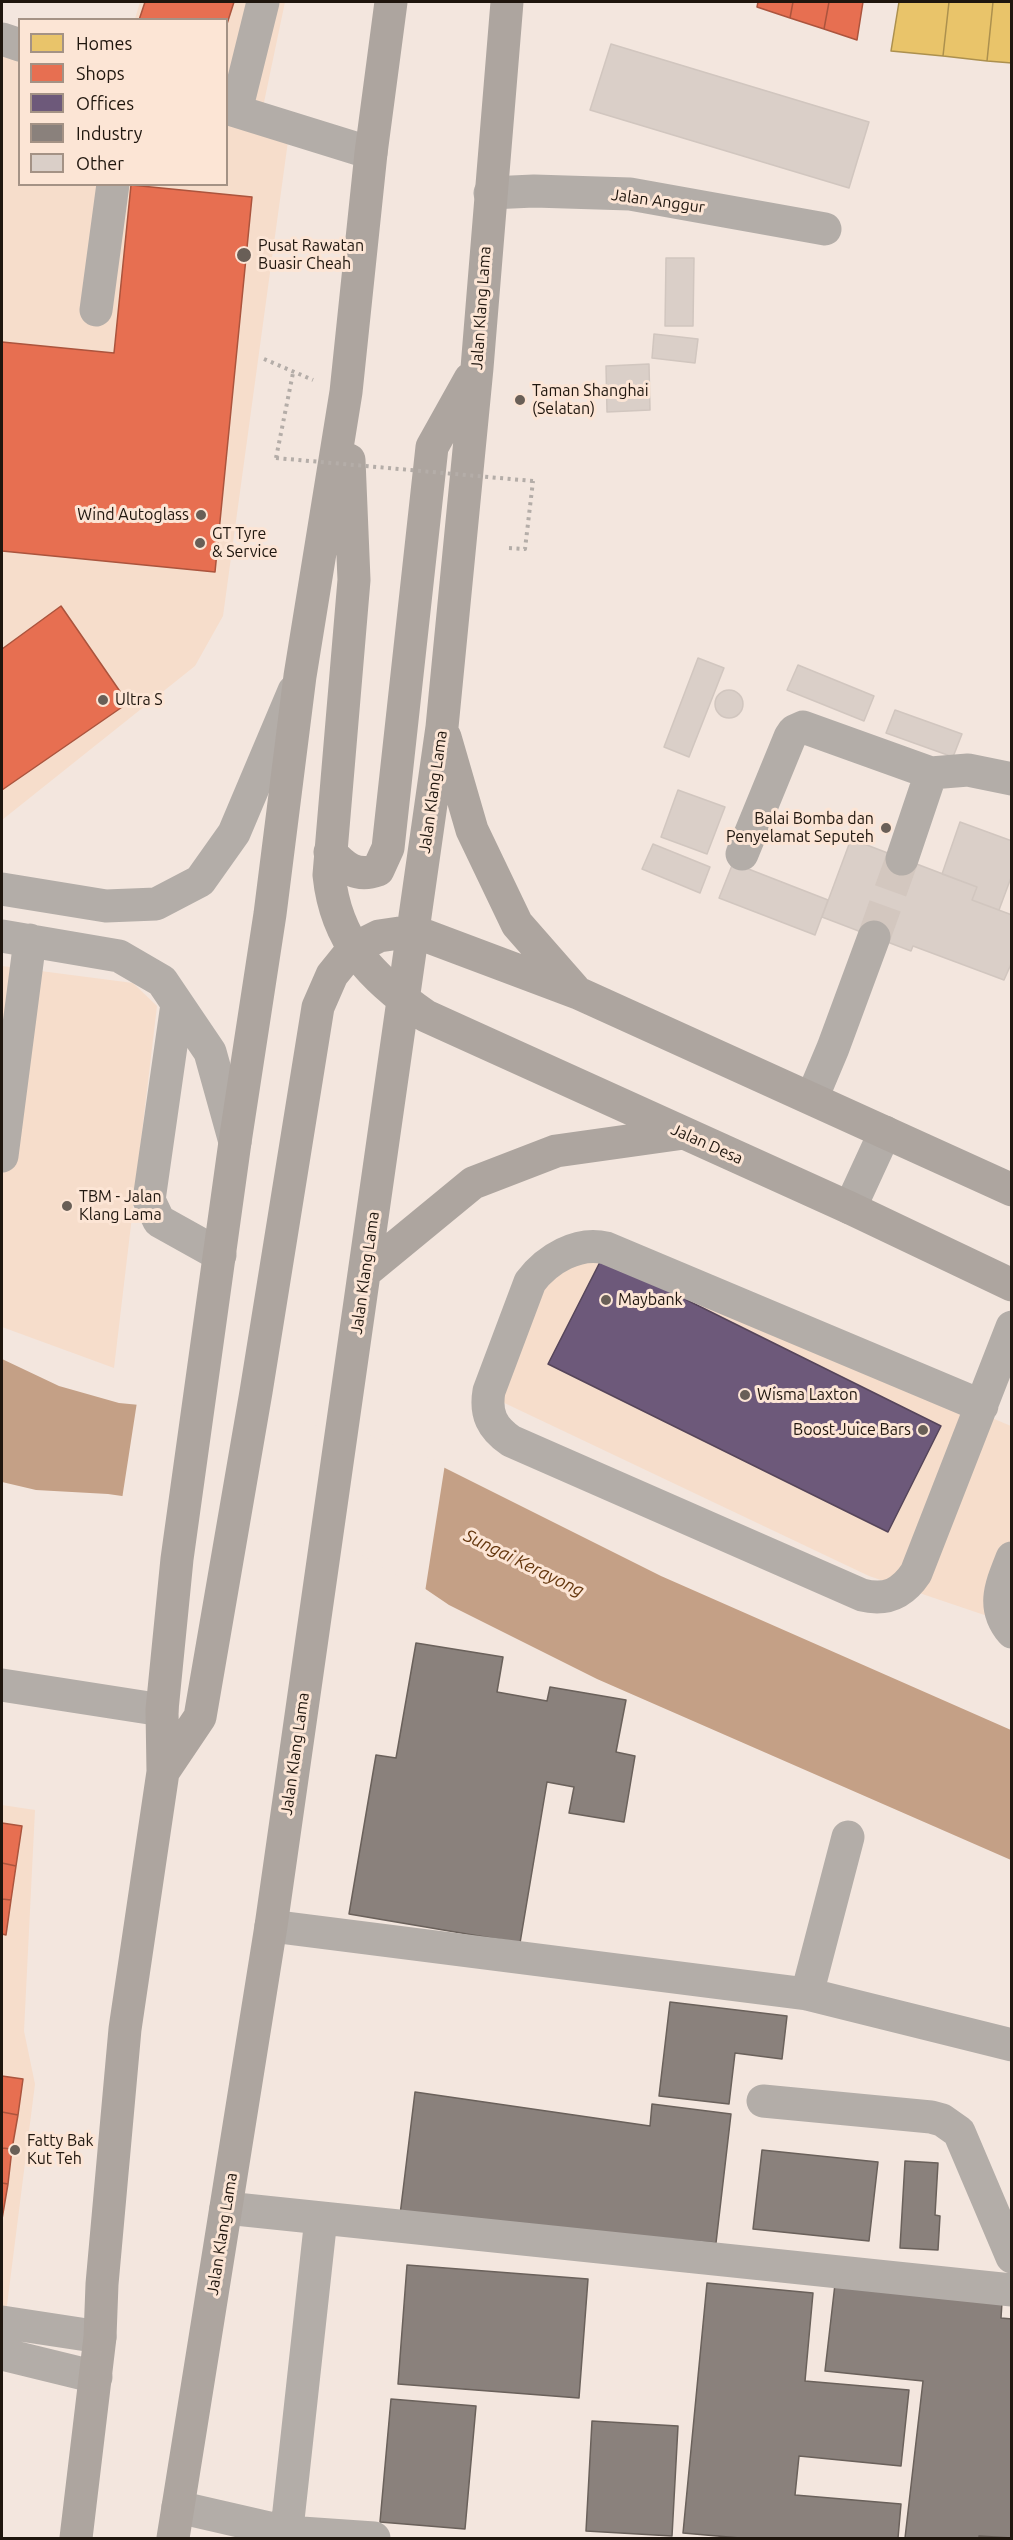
<!DOCTYPE html>
<html>
<head>
<meta charset="utf-8">
<style>
	body { margin:0 }
	#map { position:relative; width:1013px; height:2540px; overflow:hidden; background:#f3e6de; font-family:Ubuntu,sans-serif }
	canvas { display:block }
	.frame { position:absolute; inset:0; border:3px solid #1f160e; pointer-events:none }
	.legend { position:absolute; left:18px; top:18px; width:210px; height:168px; box-sizing:border-box; background:#fce5d5; border:2px solid #a49285; margin:0; padding:8px 10px; list-style:none; font-size:18px; color:#1f160e }
	.legend li { display:flex; align-items:center; gap:12px; height:30px }
	.legend b { width:30px; border:2px solid #a49285 }
</style>
</head>
<body>
<div id="map">
<canvas width="1013" height="2540"></canvas>
<div class="frame"></div>
<ul class="legend">
<li><b style="height:16px;background:#e9c46a"></b>Homes</li>
<li><b style="height:16px;background:#e76f51"></b>Shops</li>
<li><b style="height:16px;background:#6d597a"></b>Offices</li>
<li><b style="height:16px;background:#8a817c"></b>Industry</li>
<li><b style="height:16px;background:#dacfc8"></b>Other</li>
</ul>
</div>
<script>
const ctx = document.querySelector('canvas').getContext('2d');
ctx.lineJoin = 'round';
function paint(path, color) { ctx.fillStyle = color; ctx.fill(path, 'evenodd'); }
function strokePath(path, color, width, dash) { ctx.strokeStyle = color; ctx.lineWidth = width; ctx.lineCap = dash ? 'butt' : 'round'; ctx.setLineDash(dash || []); ctx.stroke(path); }
function drawText(font, color, halo, rows, align = 'center') {
  ctx.font = font + ' Ubuntu,sans-serif'; ctx.lineWidth = 6; ctx.setLineDash([]); ctx.textBaseline = 'middle'; ctx.strokeStyle = halo; ctx.fillStyle = color; for (const [text, x, y, turn = 0] of rows) {
    ctx.save(); ctx.translate(x, y); ctx.rotate((+turn || 0) * Math.PI / 180); ctx.textAlign = isNaN(turn) ? turn : align; if (halo) ctx.strokeText(text, 0, 0); ctx.fillText(text, 0, 0); ctx.restore();
  }
}
const built = new Path2D(`
	M140,2H285L258,131L288,141L223,616L195,666L2,820V53L19,59L20,184H226V20L135,19Z
	M2,966L133,983L157,1006L114,1368L2,1327Z
	M596,1253L1011,1426V1624L869,1576L496,1399L540,1283Z
	M2,1805L35,1810L24,2031L35,2084L6,2313L2,2312Z`);
const water = new Path2D(`
	M2,1359L59,1386L119,1403L223,1413L437,1464L661,1576L1011,1730V1860L597,1679L449,1605L396,1569L362,1551L277,1524L199,1507L108,1494L36,1490L2,1482Z`);
const pier = new Path2D(`
	M137,1402L223,1411L363,1433L445,1464L425,1592L360,1554L276,1527L199,1510L122,1499Z`);
const homes = new Path2D(`
	M899,2H949L943,56L891,51Z
	M949,2H993L987,61L943,56Z
	M993,2H1012V63L987,61Z`);
const shops = new Path2D(`
	M145,2H234L226,27V20H139Z
	M758,2H793L790,18L757,7Z
	M793,2H829L824,29L790,18Z
	M829,2H863L857,40L824,29Z
	M131,185L252,197L215,572L2,551V342L114,353Z
	M61,606L128,703L2,790V649Z
	M2,1823L22,1826L16,1866L2,1863Z
	M2,1863L16,1866L11,1900L2,1899Z
	M2,1899L11,1900L6,1935L2,1934Z
	M2,2076L23,2079L18,2115L2,2112Z
	M2,2112L18,2115L12,2149L2,2148Z
	M2,2148L12,2149L8,2184L2,2183Z
	M2,2183L8,2184L2,2219Z`);
const offices = new Path2D(`
	M602,1258L941,1426L888,1532L548,1364Z`);
const industry = new Path2D(`
	M416,1643L503,1657L497,1692L547,1701L550,1687L626,1700L616,1752L635,1756L624,1822L569,1813L574,1787L547,1782L520,1943L349,1914L376,1755L396,1758Z
	M670,2002L787,2016L782,2059L735,2053L729,2104L659,2096Z
	M415,2092L650,2126L652,2104L731,2114L716,2243L400,2215Z
	M762,2150L878,2162L869,2241L753,2229Z
	M905,2161L938,2163L935,2215L940,2216L938,2250L900,2248Z
	M407,2265L588,2279L579,2398L398,2384Z
	M707,2283L813,2293L805,2381L909,2390L901,2466L799,2456L795,2495L901,2504L898,2538H740L683,2533Z
	M835,2284L1002,2302L1001,2318L1012,2319V2538L979,2536V2538H905L923,2381L825,2371Z
	M391,2399L476,2406L465,2529L380,2522Z
	M592,2421L678,2426L672,2536L586,2531Z`);
const building = new Path2D(`
	M611,44L869,122L849,188L590,110Z
	M666,258H694L693,326H665Z
	M654,334L698,339L695,363L652,358Z
	M649,364L650,410L607,412L606,366Z
	M698,658L724,668L689,757L664,747Z
	M798,665L874,696L864,721L787,690Z
	M715 704a14 14 0 1 1 28 0a14 14 0 1 1-28 0Z
	M895,710L962,734L953,757L886,733Z
	M678,790L725,807L707,854L661,837Z
	M960,822L1012,841V875L999,910L972,900L977,887L942,874Z
	M851,839L977,887L972,900L1012,915V962L1004,980L913,946L911,951L822,917Z
	M653,844L710,867L700,893L642,869Z
	M733,863L828,900L815,935L719,898Z`);
const minorTunnel = new Path2D(`
	M874,937L902,859`);
const path = new Path2D(`
	M264,359L313,380
	M276,458L293,373
	M509,548L525,549L533,481`);
const minor = new Path2D(`
	M2,39L20,45
	M226,108L371,153
	M236,111L263,2
	M490,193L534,191L630,194L825,229
	M96,310L113,184
	M742,854L790,737L794,731L803,727L931,773L968,770L1012,779
	M902,859L931,773
	M2,889L106,906L156,904L200,881L234,833L294,691
	M2,936L119,956L162,981L210,1052L235,1142
	M177,1004L149,1200L159,1221L220,1255
	M812,1098L833,1048L874,937
	M2,1156L30,940
	M850,1208L885,1132
	M982,1406L606,1248C578,1241 547,1259 530,1282L489,1391C485,1414 492,1428 511,1441L862,1595C886,1601 902,1594 916,1573L1012,1327
	M1012,1558C1001,1586 991,1607 1012,1632
	M2,1685L162,1710
	M271,1926L807,1994L1012,2045
	M807,1994L848,1837
	M763,2101L931,2117L942,2120L959,2132L1012,2257
	M226,2208L1012,2290
	M2,2322L100,2337
	M2,2354L96,2377
	M178,2507L287,2532L374,2538
	M286,2538L321,2218`);
const major = new Path2D(`
	M349,460L354,580L329,875C336,943 373,979 426,1016L850,1208L1012,1285
	M445,737L472,830L517,924L574,989
	M330,852C344,867 356,878 378,870L388,848L432,447L470,379
	M366,1271L473,1183L556,1151L684,1133
	M163,1772L200,1717L256,1392L318,1007L332,975L353,949L379,936L413,931L578,993L1012,1190
	M76,2538L100,2337L102,2284L125,2029L163,1772L162,1710L177,1559L235,1142L270,914L300,676L346,392L371,153L391,2
	M173,2538L271,1926L442,727L477,368L507,2`);
const pathBridge = new Path2D(`
	M276,458L533,481`);
const markers = [
	[244,255,8,"#695f57"],
	[520,400,6,"#695f57"],
	[201,515,6,"#695f57"],
	[200,543,6,"#695f57"],
	[103,700,6,"#695f57"],
	[886,828,6,"#695f57"],
	[67,1206,6,"#695f57"],
	[606,1300,6,"#695f57"],
	[745,1395,6,"#695f57"],
	[923,1430,6,"#695f57"],
	[15,2150,6,"#695f57"]
];
const streetNames = [
	["Jalan Anggur",658,201,8],
	["Jalan Klang Lama",481,308,-86],
	["Jalan Klang Lama",433,792,-82],
	["Jalan Desa",707,1144,24],
	["Jalan Klang Lama",365,1273,-82],
	["Jalan Klang Lama",295,1754,-82],
	["Jalan Klang Lama",222,2234,-81]
];
const poiNames = [
	["Pusat Rawatan",258,246],
	["Buasir Cheah",258,264],
	["Taman Shanghai",532,391],
	["(Selatan)",532,409],
	["Wind Autoglass",189,515,"right"],
	["GT Tyre",212,534],
	["& Service",212,552],
	["Ultra S",115,700],
	["Balai Bomba dan",874,819,"right"],
	["Penyelamat Seputeh",874,837,"right"],
	["TBM - Jalan",79,1197],
	["Klang Lama",79,1215],
	["Maybank",618,1300],
	["Wisma Laxton",757,1395],
	["Boost Juice Bars",911,1430,"right"],
	["Fatty Bak",27,2141],
	["Kut Teh",27,2159]
];
const waterNames = [
	["Sungai Kerayong",524,1563,26]
];
paint(built, '#f6ddcb');
paint(water, '#c4a086');
paint(pier, '#f3e6de');
paint(homes, '#e9c46a');
strokePath(homes, '#ac904e', 1.5);
paint(shops, '#e76f51');
strokePath(shops, '#ab543d', 1.5);
paint(offices, '#6d597a');
strokePath(offices, '#56455a', 1.5);
paint(industry, '#8a817c');
strokePath(industry, '#6a615b', 1.5);
paint(building, '#dacfc8');
strokePath(building, '#d1c6bf', 1.5);
strokePath(minorTunnel, '#d3c7bf', 33, [33, 16]);
strokePath(path, '#b4ada8', 4, [3, 4.5]);
strokePath(minor, '#b3ada8', 33);
strokePath(major, '#ada59f', 33);
strokePath(pathBridge, '#b4ada8', 4, [3, 4.5]);
for (const [x, y, r, color] of markers) { const dot = new Path2D(); dot.arc(x, y, r, 0, 2 * Math.PI); ctx.fillStyle = color; ctx.fill(dot); strokePath(dot, '#fce5d5', 2); }
drawText('16px', '#1f160e', '#fce5d5', streetNames);
drawText('16px', '#1f160e', '#fce5d5', poiNames, 'left');
drawText('italic 18px', '#65370e', '#fce5d5', waterNames);
</script>
</body>
</html>
